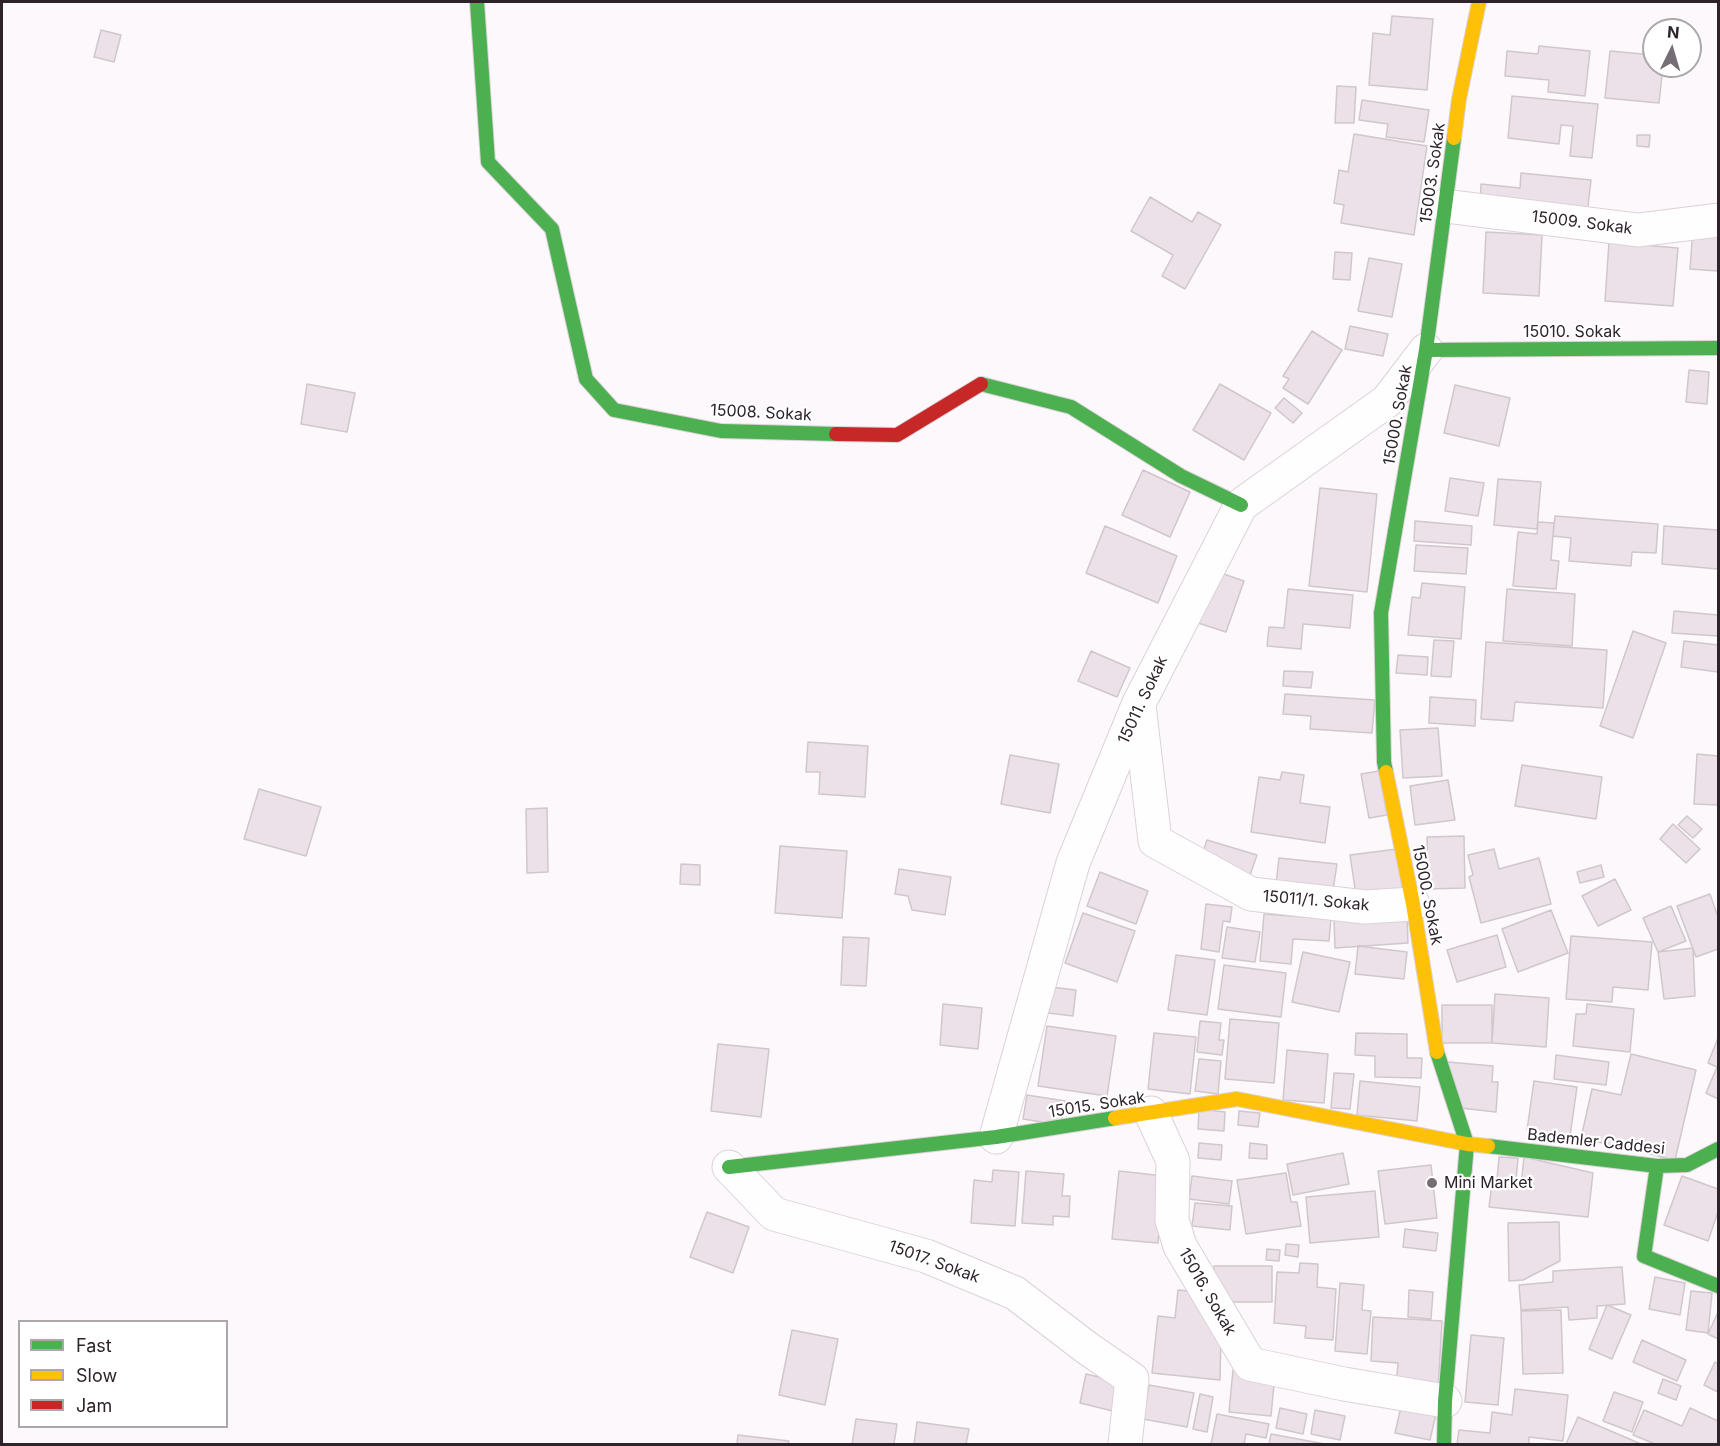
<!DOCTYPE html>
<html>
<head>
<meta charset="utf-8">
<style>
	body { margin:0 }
	#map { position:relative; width:1720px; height:1446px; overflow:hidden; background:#fdf8fb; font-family:Inter,sans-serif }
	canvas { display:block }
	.frame { position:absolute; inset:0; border:3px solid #2e232b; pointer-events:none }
	.legend { position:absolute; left:18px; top:1320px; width:210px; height:108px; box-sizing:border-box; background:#fff; border:2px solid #aba7aa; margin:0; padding:8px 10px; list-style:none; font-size:18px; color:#2e232b }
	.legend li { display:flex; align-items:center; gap:12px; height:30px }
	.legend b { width:30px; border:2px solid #aba7aa }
	.north { position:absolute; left:1642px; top:18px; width:60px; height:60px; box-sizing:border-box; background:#fff; border:2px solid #aba7aa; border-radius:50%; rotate:5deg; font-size:16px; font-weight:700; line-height:24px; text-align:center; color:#2e232b }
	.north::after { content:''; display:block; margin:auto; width:21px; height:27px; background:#766e74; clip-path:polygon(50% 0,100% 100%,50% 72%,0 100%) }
</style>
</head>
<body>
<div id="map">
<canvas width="1720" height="1446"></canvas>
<div class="frame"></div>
<ul class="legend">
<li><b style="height:8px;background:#4caf50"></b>Fast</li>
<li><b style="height:8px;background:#ffc107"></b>Slow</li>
<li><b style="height:8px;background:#c62828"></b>Jam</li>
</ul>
<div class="north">N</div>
</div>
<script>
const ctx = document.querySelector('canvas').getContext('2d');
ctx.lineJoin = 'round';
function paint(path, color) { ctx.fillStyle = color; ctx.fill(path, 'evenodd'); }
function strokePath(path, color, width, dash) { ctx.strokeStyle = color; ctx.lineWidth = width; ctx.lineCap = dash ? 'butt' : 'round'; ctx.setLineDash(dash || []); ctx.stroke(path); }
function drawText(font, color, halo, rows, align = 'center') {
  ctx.font = font + ' Inter,sans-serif'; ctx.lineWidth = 4.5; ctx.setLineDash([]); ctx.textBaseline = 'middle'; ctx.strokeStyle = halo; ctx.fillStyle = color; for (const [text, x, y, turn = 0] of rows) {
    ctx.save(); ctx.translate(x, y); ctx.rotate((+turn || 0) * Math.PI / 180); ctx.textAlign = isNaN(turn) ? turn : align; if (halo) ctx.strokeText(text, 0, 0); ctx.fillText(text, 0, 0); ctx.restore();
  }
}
const building = new Path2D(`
	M1392,16L1433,19L1427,90L1369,85L1373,33L1390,35Z
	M101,30L121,35L114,62L94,57Z
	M1539,46L1590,51L1585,96L1548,92L1549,80L1505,76L1507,51L1538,54Z
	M1610,51L1654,55V66H1663L1659,103L1605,98Z
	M1337,86L1356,87L1354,123H1335Z
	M1512,96L1598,104L1592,158L1570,156L1573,126L1561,125L1559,144L1508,138Z
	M1362,100L1429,110L1424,142L1386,137L1388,124L1359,120Z
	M1354,134L1427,146L1414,235L1341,223L1344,205L1334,203L1339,170L1348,172Z
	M1637,135H1650L1649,147L1637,146Z
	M1521,173L1591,180L1587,215L1480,204L1481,184L1520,188Z
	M1150,197L1192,222L1198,212L1221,225L1185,289L1162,276L1173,255L1131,231Z
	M1693,228L1718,230V271L1690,269Z
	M1486,232L1542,235L1539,296L1483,293Z
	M1609,242L1678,248L1673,306L1605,301Z
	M1335,252L1352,253L1350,280L1333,279Z
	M1369,258L1402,264L1392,317L1358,311Z
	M1350,326L1388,334L1383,356L1345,349Z
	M1312,331L1342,350L1308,404L1283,388L1289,379L1283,376Z
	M1689,370L1709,372L1707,404L1686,402Z
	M307,384L355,393L347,432L301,424Z
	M1220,384L1271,413L1244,460L1193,430Z
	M1455,385L1510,398L1499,446L1444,433Z
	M1284,398L1302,413L1293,423L1275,408Z
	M1143,470L1190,492L1170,537L1122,515Z
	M1450,478L1484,483L1478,516L1445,511Z
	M1498,479L1541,482L1537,529L1494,525Z
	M1320,488L1377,494L1367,592L1309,586Z
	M1555,516L1658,524L1656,553L1632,552L1631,566L1569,561L1571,538L1553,536Z
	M1415,521L1472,526L1471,545L1414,541Z
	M1538,522L1554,523L1551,560L1559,561L1556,589L1513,586L1518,532L1537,534Z
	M1105,526L1177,556L1158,603L1086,573Z
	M1664,526L1718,530V569L1662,564Z
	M1416,545L1468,548L1466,574L1414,571Z
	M1215,571L1244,581L1226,632L1198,623Z
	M1422,583L1465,587L1461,639L1408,635L1412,597L1420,598Z
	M1288,589L1353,595L1350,628L1303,624L1301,649L1267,646L1269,627L1284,628Z
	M1507,589L1575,594L1572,646L1503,641Z
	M1674,611L1718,615V636L1672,633Z
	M1633,631L1666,643L1633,738L1600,726Z
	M1434,640L1454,641L1451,677L1431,676Z
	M1684,641L1718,645V672L1681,667Z
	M1486,642L1607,650L1603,708L1515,702L1513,721L1481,719Z
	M1091,651L1130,668L1117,697L1078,681Z
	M1398,655L1428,657L1427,675L1396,673Z
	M1284,671L1313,672L1311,688L1283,686Z
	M1285,694L1375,700L1372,733L1310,729L1311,716L1283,714Z
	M1430,697L1476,700L1475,726L1429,723Z
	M1438,728L1442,776L1403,778L1400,730Z
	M808,742L868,746L865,797L819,794L820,772H806Z
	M1697,754L1718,756V805L1694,804Z
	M1010,755L1059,764L1050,813L1001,804Z
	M1522,765L1602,777L1596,819L1515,806Z
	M1379,771L1387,815L1369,818L1361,774Z
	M1282,772L1304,775L1300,803L1330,807L1325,843L1251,832L1259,777L1280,780Z
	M1448,780L1455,820L1415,825L1410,786Z
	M259,789L321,807L306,856L244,839Z
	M547,808L548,872L527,873L526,809Z
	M1687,816L1702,829L1693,838L1678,825Z
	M1673,824L1700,849L1686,863L1660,839Z
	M1464,836L1465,888L1428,889L1427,837Z
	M1207,840L1257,855L1249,878L1200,861Z
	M780,846L847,851L842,918L775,913Z
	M1397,849L1403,895L1357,902L1350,855Z
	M1494,849L1499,869L1539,858L1551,904L1481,923L1469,877L1473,875L1468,855Z
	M1279,858L1337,864L1333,890L1276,884Z
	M681,864L700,865V885L680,884Z
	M1601,865L1604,877L1580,883L1577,872Z
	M899,869L951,877L945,915L912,910L908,896L895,894Z
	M1100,872L1148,891L1136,924L1087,906Z
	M1615,879L1631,910L1598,926L1582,896Z
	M1710,894L1718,917V949L1696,957L1677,906Z
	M1206,904L1232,907L1230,922L1223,921L1219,952L1201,949Z
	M1671,906L1686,941L1658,952L1643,918Z
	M1551,910L1568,953L1518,972L1502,929Z
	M1083,913L1135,931L1117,982L1065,963Z
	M1264,914L1331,919L1329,941L1293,939L1291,964L1260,961Z
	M1407,916L1408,943L1335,948L1334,920Z
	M1227,927L1260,932L1255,962L1222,958Z
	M1497,935L1506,967L1457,982L1447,950Z
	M1571,936L1652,942L1648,990L1613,987L1612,1002L1566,999Z
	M843,937L869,938L866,986L841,985Z
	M1358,946L1407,952L1404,979L1355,974Z
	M1693,948L1695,996L1664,999L1658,952Z
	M1303,952L1350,962L1339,1012L1292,1002Z
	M1176,955L1215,960L1207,1015L1168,1010Z
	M1224,965L1286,973L1281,1017L1218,1009Z
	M1051,987L1076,990L1073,1016L1048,1013Z
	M1495,994L1549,998L1546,1047L1492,1043Z
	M943,1004L982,1008L978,1049L940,1045Z
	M1587,1004L1634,1009L1630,1052L1573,1046L1576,1014H1586Z
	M1442,1005H1492V1043H1442Z
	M1230,1019L1279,1023L1274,1083L1225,1079Z
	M1200,1021L1221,1023L1219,1040H1224L1222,1055L1197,1052Z
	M1047,1026L1116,1036L1107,1096L1038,1086Z
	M1154,1033L1196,1037L1190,1094L1148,1089Z
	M1356,1033L1407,1034V1058H1422L1421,1078L1375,1077V1056L1355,1055Z
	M1718,1038V1099L1706,1093L1717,1067L1708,1063Z
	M718,1044L769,1049L761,1117L711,1111Z
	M1287,1050L1328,1054L1324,1103L1283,1100Z
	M1631,1054L1696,1070L1675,1160L1581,1138L1592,1089L1621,1095Z
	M1556,1055L1609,1062L1606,1085L1554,1079Z
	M1199,1059L1221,1061L1218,1094L1195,1091Z
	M1448,1062L1493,1066L1492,1082H1498L1496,1112L1460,1108Z
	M1334,1073L1354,1074L1350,1109L1331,1108Z
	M1360,1081L1420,1087L1417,1121L1357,1115Z
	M1534,1081L1577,1087L1570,1136L1527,1130Z
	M1027,1095L1065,1101L1061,1125L1023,1119Z
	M1199,1109L1225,1112L1224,1131L1198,1129Z
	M1239,1111L1260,1113L1258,1127L1238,1125Z
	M1199,1143L1222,1145L1221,1160L1198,1158Z
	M1250,1143L1267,1145V1159L1249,1158Z
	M1343,1153L1349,1184L1293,1195L1287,1164Z
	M1499,1157L1518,1158L1516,1181L1497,1180Z
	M1524,1157L1593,1173L1588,1217L1489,1207L1492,1183L1521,1186Z
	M1431,1165L1437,1218L1385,1224L1378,1171Z
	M993,1170L1019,1172L1015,1226L971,1223L974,1180L992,1182Z
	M1026,1171L1064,1174L1062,1196H1070L1069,1217L1053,1216V1225L1022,1223Z
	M1119,1171L1164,1176L1158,1243L1112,1239Z
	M1286,1173L1291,1202H1297L1301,1226L1246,1234L1237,1180Z
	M1192,1176L1232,1181L1229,1204L1189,1199Z
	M1682,1176L1718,1189V1212L1708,1241L1664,1225Z
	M1375,1191L1379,1237L1310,1243L1306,1197Z
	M1195,1203L1232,1206L1230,1230L1192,1226Z
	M707,1212L749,1227L733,1273L690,1257Z
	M1559,1222L1560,1261L1523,1280L1509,1281L1508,1223Z
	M1405,1229L1438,1233L1436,1251L1403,1247Z
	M1286,1244L1299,1245L1298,1257L1285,1255Z
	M1267,1249L1280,1250L1279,1261L1266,1260Z
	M1300,1263L1318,1264L1317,1287L1336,1289L1333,1340L1305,1338L1306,1326L1274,1323L1277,1272L1299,1273Z
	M1214,1266H1272V1302H1214Z
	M1622,1267L1625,1304L1597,1306V1318L1569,1320L1568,1307L1521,1310L1519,1285L1553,1282V1271Z
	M1655,1277L1685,1283L1680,1315L1649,1309Z
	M1340,1283L1364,1285L1362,1310L1371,1311L1367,1354L1335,1351Z
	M1178,1290L1199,1292L1221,1333L1220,1380L1152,1373L1158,1316L1175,1318Z
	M1409,1290L1433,1292L1431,1319L1408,1317Z
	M1691,1291L1712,1293L1708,1333L1686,1330Z
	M1607,1305L1631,1315L1612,1359L1589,1349Z
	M1561,1310L1563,1373L1523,1374L1521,1311Z
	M1718,1312V1339L1708,1334Z
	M1373,1317L1442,1321L1438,1390L1396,1388L1398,1363L1371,1361Z
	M792,1330L838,1339L825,1405L779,1395Z
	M1471,1335L1504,1338L1498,1405L1465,1402Z
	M1642,1340L1686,1360L1677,1381L1633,1362Z
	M1715,1362L1718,1364V1392L1704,1385Z
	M1233,1370L1275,1374L1271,1416L1229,1412Z
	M1086,1374L1124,1383L1117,1412L1080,1403Z
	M1663,1379L1681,1386L1676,1400L1658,1393Z
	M1149,1385L1194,1393L1187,1427L1143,1419Z
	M1515,1389L1568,1395L1563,1441L1529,1437V1444H1457L1459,1430L1490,1433L1492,1412L1512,1415Z
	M1614,1392L1643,1402L1632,1432L1603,1421Z
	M1200,1394L1213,1397L1207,1432L1193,1429Z
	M1401,1407L1436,1414L1430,1440L1395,1433Z
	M1280,1408L1307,1414L1303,1434L1276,1428Z
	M1690,1408L1718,1421V1444H1655L1633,1435L1644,1410L1682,1426Z
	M1315,1410L1345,1416L1340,1440L1311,1434Z
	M1217,1414L1269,1424L1266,1438L1246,1434L1244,1444H1211Z
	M1578,1417L1641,1444H1566Z
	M856,1419L897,1424L894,1444H852Z
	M917,1422L969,1429L966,1444H914Z
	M1271,1434L1325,1444H1269Z
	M738,1435L789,1441L788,1444H737Z`);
const street = new Path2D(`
	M1445,206L1638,230L1718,220
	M1139,705L1155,841L1251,894L1365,907L1413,904
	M1151,1113L1173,1161L1172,1220L1180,1246L1250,1364L1344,1384L1445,1401
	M996,1137L1073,863L1139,703L1241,505L1387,401L1426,350
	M729,1167L774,1214L926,1256L1015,1293L1087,1348L1132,1379L1125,1444`);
const fast = new Path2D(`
	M477,2L488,162L552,229L586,379L614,410L721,431L836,434
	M1426,350L1718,348
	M981,384L1071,407L1181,476L1241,505
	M1386,772L1384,762L1381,613L1426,350L1454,138
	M1437,1052L1467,1144L1445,1401L1444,1444
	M1488,1146L1657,1166L1687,1165L1718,1149
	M1657,1166L1644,1256L1718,1286
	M729,1167L996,1137L1115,1118`);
const slow = new Path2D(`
	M1454,138L1459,99L1479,2
	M1386,772L1413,904L1437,1052
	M1115,1118L1237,1099L1467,1144L1488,1146`);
const jam = new Path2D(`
	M836,434L897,435L981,384`);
const markers = [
	[1432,1183,6,"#766e74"]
];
const streetNames = [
	["15003. Sokak",1433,173,-82],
	["15009. Sokak",1582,223,7],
	["15010. Sokak",1572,332],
	["15008. Sokak",761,413,3],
	["15000. Sokak",1398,415,-80],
	["15011. Sokak",1143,700,-65],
	["15000. Sokak",1427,895,79],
	["15011/1. Sokak",1316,901,5],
	["15015. Sokak",1097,1105,-9],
	["Bademler Caddesi",1596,1142,6],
	["15017. Sokak",934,1262,20],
	["15016. Sokak",1207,1292,60]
];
const poiNames = [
	["Mini Market",1444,1183]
];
paint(building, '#ece1e9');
strokePath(building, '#cfc7cc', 1.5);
strokePath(street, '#dbd2d8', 35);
strokePath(fast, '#dbd2d8', 16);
strokePath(slow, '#dbd2d8', 16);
strokePath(jam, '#dbd2d8', 16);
strokePath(street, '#fffefe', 33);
strokePath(fast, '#4caf50', 14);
strokePath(slow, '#ffc107', 14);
strokePath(jam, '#c62828', 14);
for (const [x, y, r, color] of markers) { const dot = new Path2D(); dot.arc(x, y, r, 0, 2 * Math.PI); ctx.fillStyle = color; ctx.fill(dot); strokePath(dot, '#fff', 2); }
drawText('16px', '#2e232b', '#fff', streetNames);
drawText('16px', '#2e232b', '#fff', poiNames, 'left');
</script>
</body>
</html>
